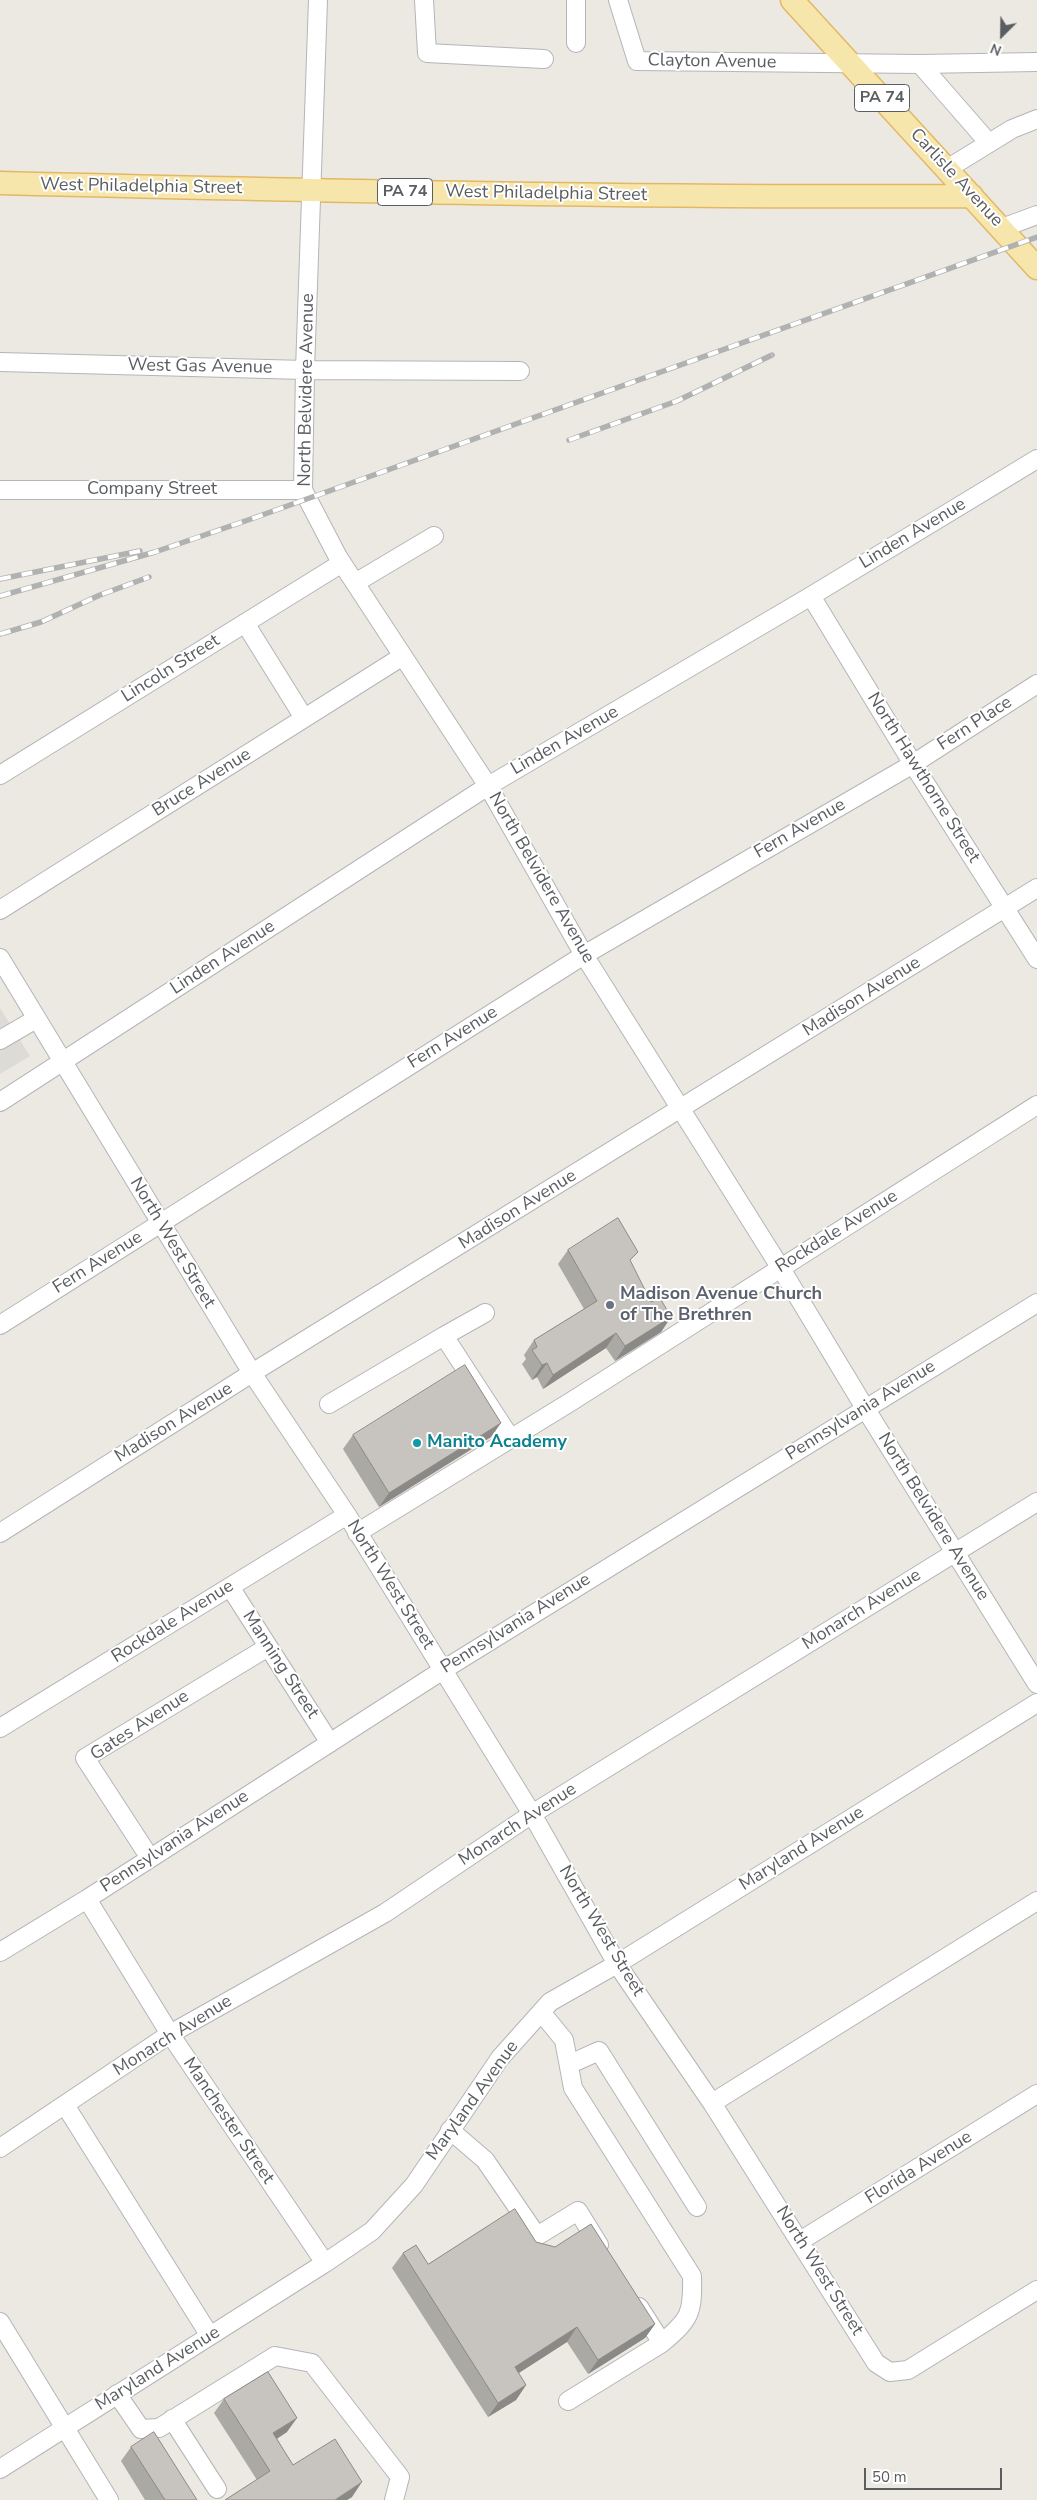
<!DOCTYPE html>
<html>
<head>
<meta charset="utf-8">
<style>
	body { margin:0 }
	#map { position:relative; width:1037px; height:2500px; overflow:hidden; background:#ece9e2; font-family:"Nunito Sans",sans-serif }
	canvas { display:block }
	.north { position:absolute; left:977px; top:10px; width:50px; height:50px; -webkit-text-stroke:4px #fff; paint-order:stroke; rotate:203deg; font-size:14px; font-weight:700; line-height:20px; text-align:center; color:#5a5e61 }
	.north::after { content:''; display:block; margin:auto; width:18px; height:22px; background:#5a5e61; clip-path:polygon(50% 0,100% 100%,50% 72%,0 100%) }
	.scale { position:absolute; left:864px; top:2468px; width:138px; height:22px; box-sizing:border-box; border:2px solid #5a5e61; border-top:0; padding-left:6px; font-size:15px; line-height:18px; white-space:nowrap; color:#5a5e61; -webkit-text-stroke:4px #fff; paint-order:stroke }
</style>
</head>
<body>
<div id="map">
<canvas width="1037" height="2500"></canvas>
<div class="north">N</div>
<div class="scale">50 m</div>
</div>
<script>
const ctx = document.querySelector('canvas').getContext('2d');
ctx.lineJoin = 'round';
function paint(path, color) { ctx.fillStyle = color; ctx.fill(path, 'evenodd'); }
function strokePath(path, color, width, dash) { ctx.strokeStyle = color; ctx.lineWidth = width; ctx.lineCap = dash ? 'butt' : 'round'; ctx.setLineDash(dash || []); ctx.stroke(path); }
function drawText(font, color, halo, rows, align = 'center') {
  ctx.font = font + ' "Nunito Sans",sans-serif'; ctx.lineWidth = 4; ctx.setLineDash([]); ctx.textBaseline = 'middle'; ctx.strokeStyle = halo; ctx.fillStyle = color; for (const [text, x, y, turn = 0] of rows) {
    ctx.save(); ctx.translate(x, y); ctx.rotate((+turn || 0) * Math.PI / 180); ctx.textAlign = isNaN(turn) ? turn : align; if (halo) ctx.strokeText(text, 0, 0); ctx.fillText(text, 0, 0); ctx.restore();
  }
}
const industrial = new Path2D(`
	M0,1008L30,1056L0,1074Z`);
const minor = new Path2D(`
	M318,0L305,370L303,490L338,557L488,786L584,955L780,1267L865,1408L1037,1684
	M424,0L427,53L544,59
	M576,0V43
	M618,0L637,61L920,64L1037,62
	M920,64L988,142
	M947,169L1012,129L1037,119
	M1002,228L1037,215
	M0,362L305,370L520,371
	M0,490H303
	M355,583L434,536
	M811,596L913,764L1037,959
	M245,623L304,718
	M0,775L342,563
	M0,910L403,656
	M0,958L252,1373L347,1515L443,1670L532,1814L617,1964L712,2103L876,2363L890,2372L908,2370L1037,2290
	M0,1040L36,1019
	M0,1102L488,786L811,596L1037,459
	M0,1325L584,955L913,764L1037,684
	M444,1336L485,1313
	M329,1404L444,1336L511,1439
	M0,1533L252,1373L1037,888
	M357,1533L572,1401L1037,1105
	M230,1587L330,1743
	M0,1728L347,1515
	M150,1858L85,1758L268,1647
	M87,1899L170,2034L325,2263
	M0,1952L87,1899L443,1670L1037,1303
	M541,2012L564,2040L573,2088L692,2276C693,2314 690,2319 662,2343
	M570,2064L599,2051L697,2207
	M712,2103L1037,1901
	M65,2105L210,2336
	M450,2130L485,2160L537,2236L578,2211L599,2245
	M0,2148L170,2034L385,1913L532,1814L1037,1502
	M800,2241L1037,2094
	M0,2322L109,2500
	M117,2394L141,2429L159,2428L275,2356L312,2363L400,2477L394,2500
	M568,2401L662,2343L639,2307
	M172,2419L217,2489
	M0,2469L325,2263L372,2231L414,2185L500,2058L550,2002L617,1964L1037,1703`);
const major = new Path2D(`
	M792,0L1037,268
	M0,183C324,191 648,198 972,196`);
const rail = new Path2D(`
	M569,440L677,401L772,355
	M0,579L140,551
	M0,596L155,552L251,519L1037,237
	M0,634L41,622L100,595L149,577`);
const wall = new Path2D(`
	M568,1250L630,1262L651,1302L671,1317L661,1332L615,1361L606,1348L543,1389L537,1377L532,1380L522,1364L526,1359L524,1355L534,1340L584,1309L558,1264Z
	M353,1435L491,1437L379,1507L343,1449Z
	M536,2242L655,2324L645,2338L588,2374L567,2342L518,2373L526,2385L516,2400L488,2417L392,2268L403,2253L428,2264Z
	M224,2399L287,2432L277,2439L293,2465L352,2497L347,2500H225L257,2480L214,2413Z
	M131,2447L197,2500H145L121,2461Z`);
const shadedWall = new Path2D(`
	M671,1317L661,1332L615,1361L625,1346Z
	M616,1333L606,1348L543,1389L553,1375Z
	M547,1363L537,1377L532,1380L542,1365Z
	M501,1423L491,1437L379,1507L389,1493Z
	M655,2324L645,2338L588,2374L598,2360Z
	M577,2327L567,2342L505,2382L515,2367Z
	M526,2385L516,2400L488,2417L498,2403Z
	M297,2418L287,2432L263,2447L273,2433Z
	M362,2482L352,2497L347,2500H335Z`);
const building = new Path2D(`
	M618,1218L638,1252L630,1260L651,1302L660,1298L671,1317L625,1346L616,1333L553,1375L547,1363L542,1365L532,1350L537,1347L534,1340L597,1301L568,1250Z
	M465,1365L501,1423L389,1493L353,1435Z
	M515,2209L536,2242L555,2247L591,2224L655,2324L598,2360L577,2327L515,2367L526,2385L498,2403L403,2253L416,2245L428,2264Z
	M268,2372L297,2418L273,2433L293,2465L335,2439L362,2482L335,2500H225L270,2471L224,2399Z
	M154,2432L197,2500H165L131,2447Z`);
const markers = [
	[610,1305,5,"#6b7280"],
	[417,1443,5,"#0f9aa8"]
];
const shields = [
	[882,98,55],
	[405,192,55]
];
const shieldNames = [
	["PA 74",882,98],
	["PA 74",405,192]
];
const streetNames = [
	["Clayton Avenue",712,62,1],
	["Carlisle Avenue",956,178,47],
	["West Philadelphia Street",141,187,1],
	["West Philadelphia Street",546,194,1],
	["West Gas Avenue",200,367,1],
	["North Belvidere Avenue",307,390,-89],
	["Company Street",152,490],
	["Linden Avenue",913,534,-31],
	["Lincoln Street",171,669,-32],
	["Fern Place",975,724,-33],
	["Linden Avenue",565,741,-30],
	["North Hawthorne Street",923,778,58],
	["Bruce Avenue",202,783,-32],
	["Fern Avenue",800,829,-30],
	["North Belvidere Avenue",541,878,60],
	["Linden Avenue",223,958,-33],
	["Madison Avenue",862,997,-32],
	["Fern Avenue",453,1038,-32],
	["Madison Avenue",518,1210,-32],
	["Rockdale Avenue",837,1232,-32],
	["North West Street",172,1243,59],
	["Fern Avenue",98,1263,-32],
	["Pennsylvania Avenue",861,1411,-32],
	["Madison Avenue",174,1423,-32],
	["North Belvidere Avenue",933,1517,58],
	["North West Street",390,1585,58],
	["Monarch Avenue",862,1610,-32],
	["Rockdale Avenue",173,1622,-32],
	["Pennsylvania Avenue",516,1624,-32],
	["Manning Street",280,1665,57],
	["Gates Avenue",140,1726,-33],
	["Monarch Avenue",518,1825,-33],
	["Pennsylvania Avenue",175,1842,-33],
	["Maryland Avenue",802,1849,-32],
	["North West Street",601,1931,59],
	["Monarch Avenue",173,2036,-32],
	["Maryland Avenue",473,2101,-54],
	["Manchester Street",228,2121,56],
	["Florida Avenue",919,2168,-32],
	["North West Street",819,2271,58],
	["Maryland Avenue",158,2369,-32]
];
const worshipNames = [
	["Madison Avenue Church",620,1295],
	["of The Brethren",620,1316]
];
const cultureNames = [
	["Manito Academy",427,1443]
];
paint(industrial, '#dddbd6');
strokePath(minor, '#b3b5b8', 20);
strokePath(major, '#e3b864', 25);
strokePath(minor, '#fff', 18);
strokePath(major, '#f7e6ac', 22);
strokePath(rail, '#b0b1b1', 5.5);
strokePath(rail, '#fff', 4, [11]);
paint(wall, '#aba9a4');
paint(shadedWall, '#8b8986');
paint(building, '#c7c4bf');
strokePath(building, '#8b8986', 1);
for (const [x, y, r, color] of markers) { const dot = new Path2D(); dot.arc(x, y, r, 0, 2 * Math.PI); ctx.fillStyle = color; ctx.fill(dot); strokePath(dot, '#fff', 2); }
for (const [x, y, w] of shields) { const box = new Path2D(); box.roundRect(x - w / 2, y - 13.5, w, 27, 4); ctx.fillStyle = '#fff'; ctx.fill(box); strokePath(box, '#5a5e61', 1); }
drawText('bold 16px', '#5a5e61', null, shieldNames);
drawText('18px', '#5a5e61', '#fff', streetNames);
drawText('bold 18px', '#5b616d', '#fff', worshipNames, 'left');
drawText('bold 18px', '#0d838f', '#fff', cultureNames, 'left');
</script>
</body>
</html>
